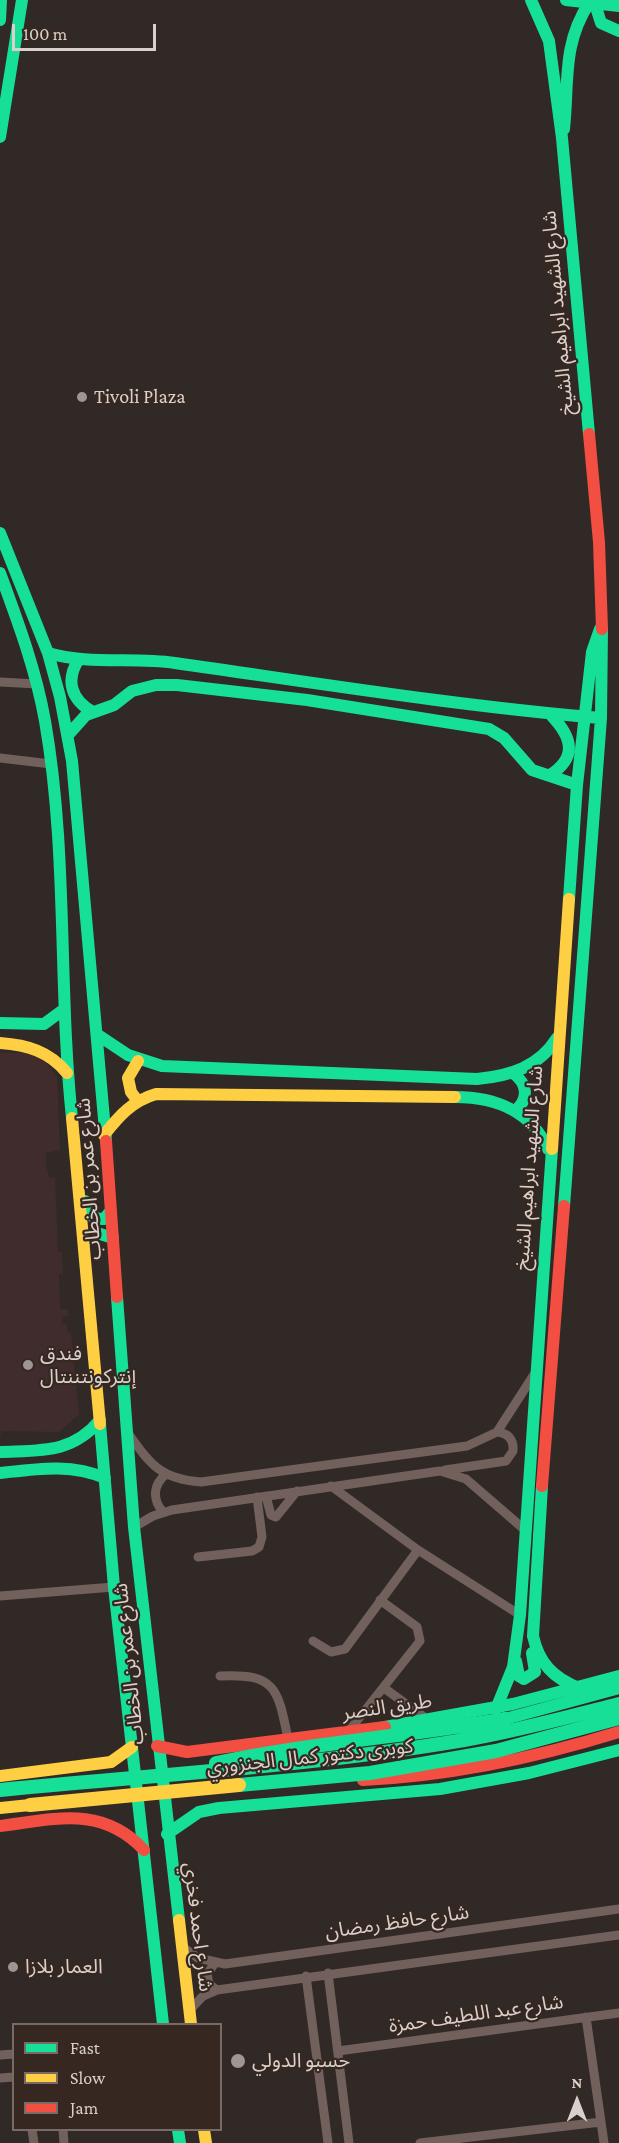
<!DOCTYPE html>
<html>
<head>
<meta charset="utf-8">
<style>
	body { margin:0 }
	#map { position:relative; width:619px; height:2143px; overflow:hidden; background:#312926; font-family:"Crimson Pro",serif }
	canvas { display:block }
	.legend { position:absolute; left:12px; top:2023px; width:210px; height:108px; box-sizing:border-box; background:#362821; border:2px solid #786b65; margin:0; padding:8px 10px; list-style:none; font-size:18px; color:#dad0cb }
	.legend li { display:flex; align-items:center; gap:12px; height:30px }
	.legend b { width:30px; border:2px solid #786b65 }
	.north { position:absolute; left:547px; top:2071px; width:60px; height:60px; -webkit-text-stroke:4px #362821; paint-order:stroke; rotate:0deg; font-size:16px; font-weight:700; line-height:24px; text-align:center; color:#dad0cb }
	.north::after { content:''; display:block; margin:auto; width:21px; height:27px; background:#dad0cb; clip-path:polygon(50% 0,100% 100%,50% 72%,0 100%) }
	.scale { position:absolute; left:12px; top:24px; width:144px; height:27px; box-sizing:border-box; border:3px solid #dad0cb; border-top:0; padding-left:8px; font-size:18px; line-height:21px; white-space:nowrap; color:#dad0cb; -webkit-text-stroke:4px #362821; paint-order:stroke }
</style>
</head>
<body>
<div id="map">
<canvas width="619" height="2143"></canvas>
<ul class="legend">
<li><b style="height:8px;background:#16e098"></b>Fast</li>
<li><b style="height:8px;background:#ffcf43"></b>Slow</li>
<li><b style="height:8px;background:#f24e42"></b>Jam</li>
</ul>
<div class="north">N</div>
<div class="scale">100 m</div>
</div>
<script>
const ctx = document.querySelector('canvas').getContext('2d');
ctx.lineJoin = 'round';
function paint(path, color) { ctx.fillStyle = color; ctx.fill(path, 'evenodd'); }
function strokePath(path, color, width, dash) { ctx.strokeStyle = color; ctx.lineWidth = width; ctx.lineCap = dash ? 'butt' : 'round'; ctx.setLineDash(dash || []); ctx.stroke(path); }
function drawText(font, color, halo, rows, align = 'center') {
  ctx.font = font + ' "Crimson Pro","Noto Sans Arabic",serif'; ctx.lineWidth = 4.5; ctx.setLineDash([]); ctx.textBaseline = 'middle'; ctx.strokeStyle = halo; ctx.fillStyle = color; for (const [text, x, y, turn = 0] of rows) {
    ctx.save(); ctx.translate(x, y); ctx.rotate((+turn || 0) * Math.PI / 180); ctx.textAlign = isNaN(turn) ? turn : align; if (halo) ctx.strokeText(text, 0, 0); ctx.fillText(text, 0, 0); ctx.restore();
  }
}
const commercial = new Path2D(`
	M0,1053H39L57,1077L60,1150L46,1153V1164L49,1178H55L58,1252H62L63,1274H59L60,1309H68L69,1316L62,1317V1324L67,1325L68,1333H71L79,1414L59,1432L2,1431L0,1436Z`);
const street = new Path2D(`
	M0,682L38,684
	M0,758L51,764
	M128,1433C150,1464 160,1479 201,1482L467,1446L497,1432L535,1373
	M445,1470L506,1461L513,1451C514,1439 508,1433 497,1432
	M331,1486L418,1550L520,1615
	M266,1496L271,1515L276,1517L297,1491
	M163,1512C152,1499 153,1485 166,1474
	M134,1527L153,1516L172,1510L440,1471L466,1479L525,1530
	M198,1557L252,1551L259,1547L262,1537L257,1497
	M0,1596L114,1587
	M313,1641L331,1652L345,1649L418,1550
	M220,1676C276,1673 278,1689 288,1739
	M384,1688L428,1720
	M348,1732L420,1641L417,1627L380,1600
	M184,1948L198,1958L225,1964L619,1909
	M215,1963L207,1974L209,1984L217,1990
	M328,1973L349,2143
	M306,1976L328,2143
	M189,2011L203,1996L217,1990L619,1935
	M586,2017L604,2143
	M338,2051L619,2013
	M0,2055L14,2054
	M0,2078L14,2077
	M32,2130L34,2143
	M63,2130L64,2143
	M420,2143L601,2122`);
const fast = new Path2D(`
	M531,0L549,41L562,138L589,434
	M566,0L619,6
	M595,4L601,23L619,31
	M0,20L1,0
	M564,129C569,82 562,45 589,3
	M0,137L22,0
	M0,533L48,653L60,697L72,761L106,1141
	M0,573C18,622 36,670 45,721C68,852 58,986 72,1118
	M48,653C88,665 133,657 175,663C317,683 458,706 601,718
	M79,659C65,680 71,700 93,712
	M68,735L86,715L114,705L132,691L156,685H177L307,700L489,729L504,738L532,770L577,785
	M550,775C578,757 572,737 551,715
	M569,899L577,785L592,652L600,629
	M0,1023L44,1024L63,1010
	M98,1035L128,1055L162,1066L477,1079C510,1076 539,1067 557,1038
	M513,1073C528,1084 529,1099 515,1111
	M455,1097C495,1097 531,1111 548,1149
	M85,1201C88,1212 91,1220 104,1219L110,1212
	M564,1206L601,718L602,629
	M84,1242L97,1233L113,1238
	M117,1297L134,1527L179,1920
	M100,1424L114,1587L163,2024
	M0,1452C40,1450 72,1454 100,1420
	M0,1473C36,1469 71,1463 105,1478
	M542,1486L533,1636C539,1663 553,1678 579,1688
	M516,1661L519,1676L524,1679L535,1672L532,1653
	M496,1709L513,1667L520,1615L552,1149
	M505,1719L619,1688
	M385,1727L513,1704L619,1676
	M167,1834L199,1812L219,1808L440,1789L529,1773L619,1750
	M178,2130L180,2143`);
const slow = new Path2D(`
	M0,1043C27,1045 49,1051 67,1073
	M137,1100L131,1092L128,1078L138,1061
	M72,1118L100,1424
	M104,1135C119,1116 132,1101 156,1094L455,1097
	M552,1149L569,899
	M0,1776L111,1762L132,1747
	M0,1808L30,1805
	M179,1920L191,2024
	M204,2130L206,2143`);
const jam = new Path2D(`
	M589,434L599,542L602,629
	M106,1141L117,1297
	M542,1486L564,1206
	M157,1746L187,1752L385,1727
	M363,1780C451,1776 535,1758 619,1732
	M0,1826C55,1819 102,1805 144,1850`);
const fastBridge = new Path2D(`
	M216,1763C311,1743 409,1736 505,1719
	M239,1785L370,1773L496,1751L619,1718
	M0,1790C155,1775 311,1766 464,1740C517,1731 568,1717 619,1704`);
const slowBridge = new Path2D(`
	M30,1805L239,1785`);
const markers = [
	[82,397,6,"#9f9691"],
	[28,1365,6,"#9f9691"],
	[13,1967,6,"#9f9691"],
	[238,2061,8,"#9f9691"]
];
const streetNames = [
	["شارع الشهيد ابراهيم الشيخ",558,313,-95],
	["شارع الشهيد ابراهيم الشيخ",529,1168,-86],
	["شارع عمر بن الخطاب",89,1179,-94],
	["شارع عمر بن الخطاب",129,1664,-96],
	["طريق النصر",387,1707,-8],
	["كوبرى دكتور كمال الجنزوري",310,1757,-6],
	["شارع حافظ رمضان",397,1922,-8],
	["شارع احمد فخري",198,1927,83],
	["شارع عبد اللطيف حمزة",476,2014,-8]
];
const poiNames = [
	["Tivoli Plaza",94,397],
	["فندق",40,1354],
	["إنتركونتننتال",40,1377],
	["العمار بلازا",25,1967],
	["حسبو الدولي",252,2061]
];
paint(commercial, '#402c2d');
strokePath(street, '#72605d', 9);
strokePath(fast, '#16e098', 12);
strokePath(slow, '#ffcf43', 12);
strokePath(jam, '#f24e42', 12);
strokePath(fastBridge, '#16e098', 14);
strokePath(slowBridge, '#ffcf43', 14);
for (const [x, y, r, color] of markers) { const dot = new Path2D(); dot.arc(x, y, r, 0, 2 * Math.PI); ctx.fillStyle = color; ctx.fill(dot); strokePath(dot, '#362821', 2); }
drawText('20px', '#dad0cb', '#362821', streetNames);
drawText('20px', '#dad0cb', '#362821', poiNames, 'left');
</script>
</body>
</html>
